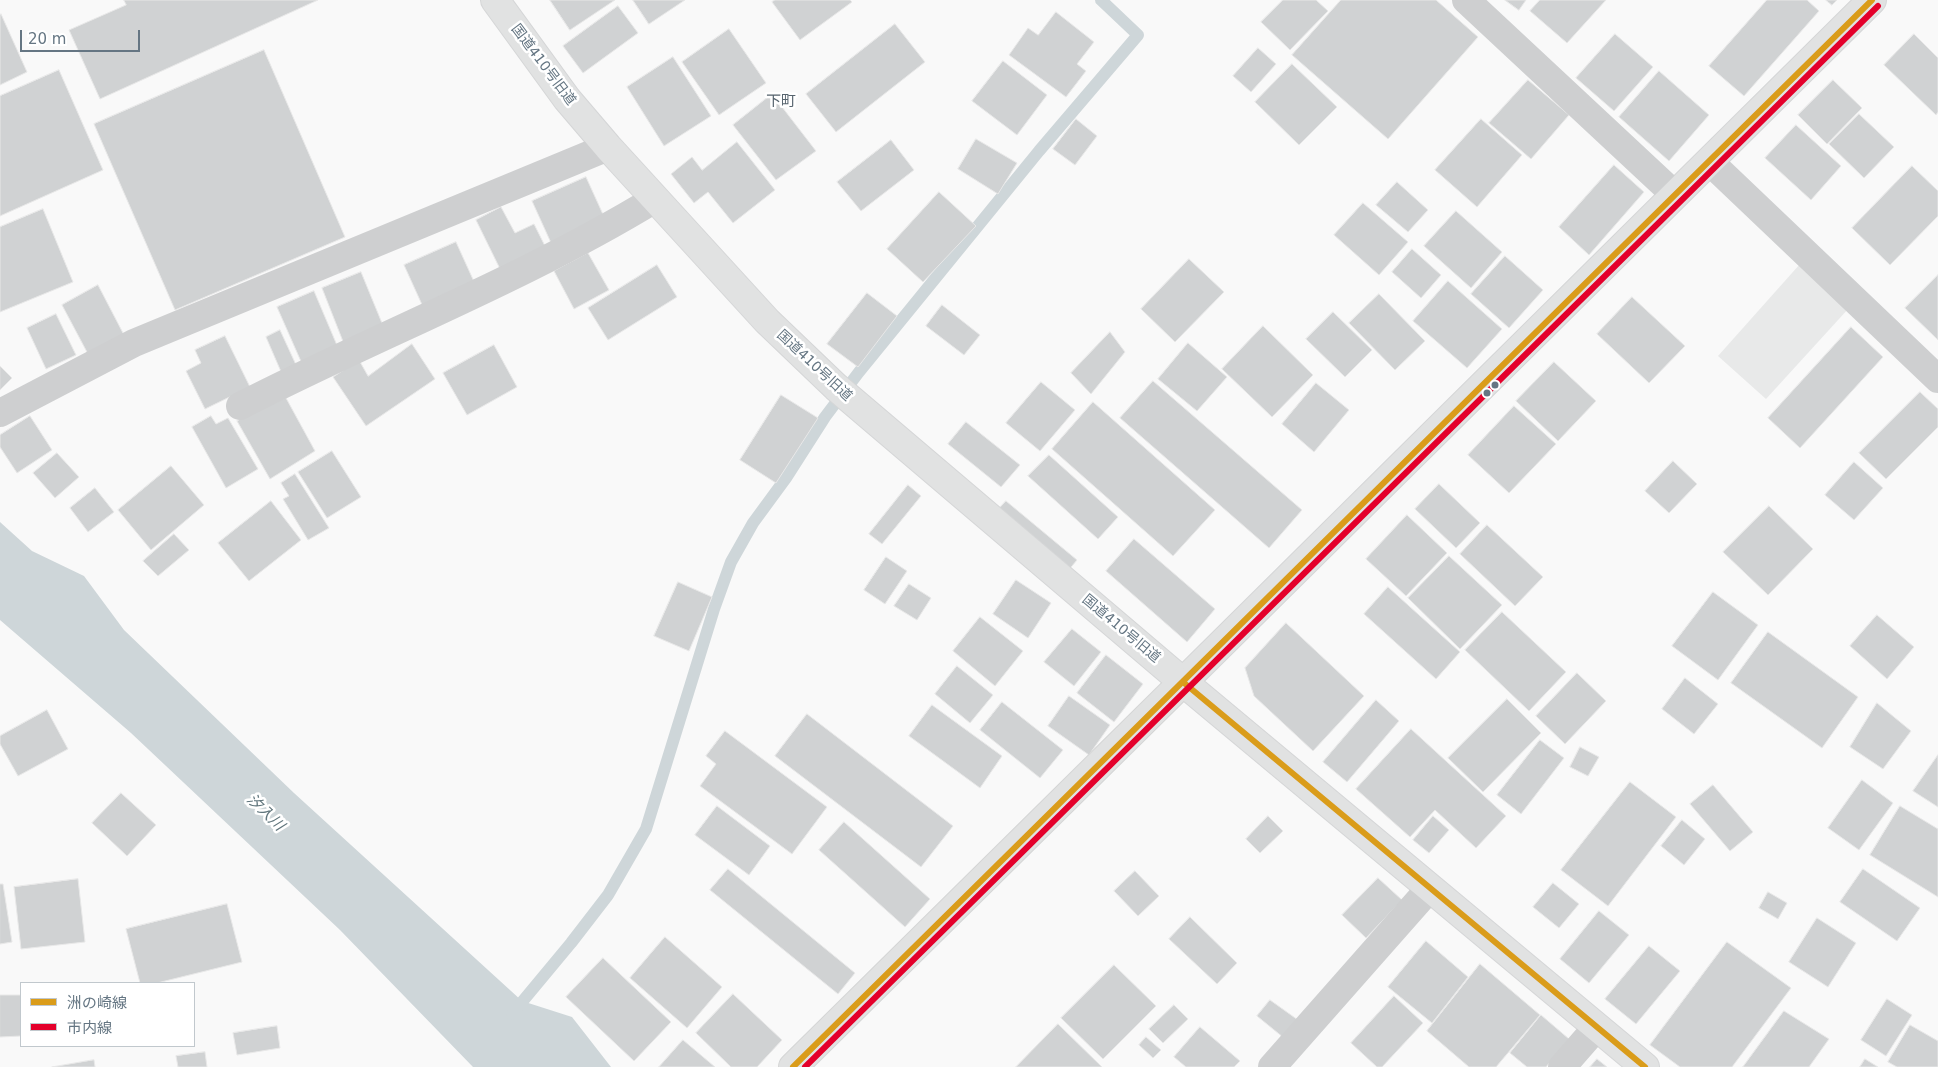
<!DOCTYPE html>
<html>
<head>
<meta charset="utf-8">
<style>
	body { margin:0 }
	#map { position:relative; width:1938px; height:1067px; overflow:hidden; background:#f9f9f9; font-family:"DejaVu Sans","Noto Sans JP",sans-serif }
	canvas { display:block }
	.legend { position:absolute; left:20px; top:982px; width:175px; height:65px; box-sizing:border-box; background:#fff; border:1px solid #c1c8cd; margin:0; padding:6px 9px; list-style:none; font-size:15px; color:#657683 }
	.legend li { display:flex; align-items:center; gap:10px; height:25px }
	.legend b { width:25px; border:1px solid #c1c8cd }
	.scale { position:absolute; left:20px; top:30px; width:120px; height:22px; box-sizing:border-box; border:2px solid #657683; border-top:0; padding-left:6px; font-size:15px; line-height:18px; white-space:nowrap; color:#657683; -webkit-text-stroke:4px #fff; paint-order:stroke }
</style>
</head>
<body>
<div id="map">
<canvas width="1938" height="1067"></canvas>
<ul class="legend">
<li><b style="height:6px;background:#da9c1a"></b>洲の崎線</li>
<li><b style="height:6px;background:#e4002b"></b>市内線</li>
</ul>
<div class="scale">20 m</div>
</div>
<script>
const ctx = document.querySelector('canvas').getContext('2d');
ctx.lineJoin = 'round';
function paint(path, color) { ctx.fillStyle = color; ctx.fill(path, 'evenodd'); }
function strokePath(path, color, width, dash) { ctx.strokeStyle = color; ctx.lineWidth = width; ctx.lineCap = dash ? 'butt' : 'round'; ctx.setLineDash(dash || []); ctx.stroke(path); }
function drawText(font, color, halo, rows, align = 'center') {
  ctx.font = font + ' "DejaVu Sans","Noto Sans JP",sans-serif'; ctx.lineWidth = 5; ctx.setLineDash([]); ctx.textBaseline = 'middle'; ctx.strokeStyle = halo; ctx.fillStyle = color; for (const [text, x, y, turn = 0] of rows) {
    ctx.save(); ctx.translate(x, y); ctx.rotate((+turn || 0) * Math.PI / 180); ctx.textAlign = isNaN(turn) ? turn : align; if (halo) ctx.strokeText(text, 0, 0); ctx.fillText(text, 0, 0); ctx.restore();
  }
}
const built = new Path2D(`
	M1800,264L1849,308L1766,399L1718,356Z`);
const water = new Path2D(`
	M0,522L32,551L84,576L124,630L294,793L522,1001L572,1017L611,1067H473L340,930L131,733L0,620Z`);
const stream = new Path2D(`
	M512,1014L571,943L608,895L646,829L714,609L731,562L753,523L786,478L825,417L859,372L1039,151L1138,35L1101,0`);
const building = new Path2D(`
	M124,0H318L100,99L69,30L126,5Z
	M550,0H615L570,30Z
	M633,0H685L649,24Z
	M775,0H850L852,2L800,40L772,2Z
	M1283,0H1316L1328,11L1290,50L1261,22Z
	M1341,0H1436L1478,37L1388,139L1292,55Z
	M1505,0H1526L1519,10Z
	M1540,0H1606L1567,43L1530,11Z
	M1767,0H1807L1819,11L1744,96L1709,66Z
	M1826,0H1837L1832,5Z
	M618,6L638,33L583,73L563,46Z
	M1056,12L1094,42L1077,64L1086,71L1066,97L1009,55L1028,28L1038,35Z
	M1,14L27,72L0,85V15Z
	M895,24L925,62L836,132L806,94Z
	M729,29L766,83L719,115L682,62Z
	M1615,34L1653,67L1614,111L1576,78Z
	M1914,34L1938,58V112L1936,115L1884,65Z
	M1258,48L1276,64L1251,92L1233,76Z
	M264,50L345,237L175,310L94,124Z
	M673,57L711,116L664,146L627,87Z
	M1003,61L1047,95L1017,135L972,101Z
	M1292,64L1337,107L1299,145L1255,102Z
	M59,70L103,170L0,216V96Z
	M1659,71L1709,115L1669,161L1619,117Z
	M1528,80L1569,115L1531,159L1489,123Z
	M1833,80L1862,108L1827,144L1798,115Z
	M772,94L816,151L776,180L733,125Z
	M1859,114L1894,147L1864,178L1829,144Z
	M1076,119L1097,136L1075,165L1053,149Z
	M1481,119L1522,155L1477,207L1435,170Z
	M1796,125L1841,166L1811,200L1765,158Z
	M976,139L1017,163L998,194L958,169Z
	M891,140L914,170L861,211L837,182Z
	M737,142L775,190L733,223L708,192L694,203L671,174L692,157L702,170Z
	M1614,165L1644,192L1589,255L1559,227Z
	M1912,166L1938,191V216L1890,265L1852,228Z
	M586,177L606,221L552,245L532,201Z
	M1397,182L1428,210L1408,232L1376,205Z
	M939,192L976,226L923,282L887,249Z
	M1363,203L1408,242L1379,275L1334,235Z
	M501,207L515,233L534,224L549,254L504,277L476,220Z
	M43,209L73,282L0,312V227Z
	M1456,211L1502,252L1471,288L1424,246Z
	M456,242L476,286L424,309L404,265Z
	M1412,249L1441,275L1421,298L1392,272Z
	M588,253L609,290L574,309L554,271Z
	M1505,256L1543,290L1509,328L1471,294Z
	M1189,259L1224,292L1175,342L1141,309Z
	M657,265L677,297L608,340L588,308Z
	M361,272L384,328L344,344L322,288Z
	M1938,275V340L1905,308Z
	M1448,281L1502,329L1467,368L1413,321Z
	M98,285L124,335L88,354L62,305Z
	M314,291L339,350L303,366L277,307Z
	M867,293L897,316L858,367L827,344Z
	M1379,294L1425,341L1395,370L1349,323Z
	M1632,297L1685,346L1649,383L1597,334Z
	M942,305L980,335L964,355L926,326Z
	M1333,312L1372,350L1345,377L1306,339Z
	M56,314L76,355L46,369L27,328Z
	M1263,326L1313,375L1272,417L1222,369Z
	M1851,327L1883,357L1800,448L1768,418Z
	M280,330L297,367L282,374L266,337Z
	M1110,332L1125,352L1091,394L1071,373Z
	M225,336L250,387L205,409L186,371L201,363L195,350Z
	M1188,343L1227,377L1197,411L1158,379Z
	M412,344L435,379L366,426L333,377L359,360L368,376Z
	M494,345L517,387L467,415L443,373Z
	M1554,362L1596,401L1558,441L1516,401Z
	M0,366L12,378L0,390Z
	M1153,381L1302,510L1269,548L1120,418Z
	M1041,382L1075,410L1040,451L1006,423Z
	M1316,383L1349,410L1314,452L1282,424Z
	M1920,392L1938,409V427L1886,479L1859,453Z
	M781,395L818,418L776,483L740,460Z
	M286,398L315,451L270,479L237,421Z
	M1093,402L1215,510L1173,556L1052,449Z
	M1514,406L1556,444L1509,493L1468,455Z
	M30,416L52,450L17,473L0,447V435Z
	M211,416L216,424L228,418L258,469L226,488L192,427Z
	M966,422L1020,465L1001,487L948,444Z
	M332,451L361,497L327,518L298,472Z
	M57,453L79,477L55,498L33,473Z
	M1049,455L1118,517L1098,539L1028,476Z
	M1673,461L1697,484L1669,513L1645,491Z
	M1854,462L1883,488L1854,520L1825,495Z
	M171,466L204,505L151,550L118,510Z
	M295,474L329,528L308,540L283,499L289,496L281,483Z
	M1439,484L1480,523L1456,548L1415,509Z
	M908,485L921,496L882,544L869,534Z
	M95,488L114,512L88,532L70,508Z
	M271,501L301,540L249,581L218,543Z
	M1006,501L1077,560L1067,572L996,512Z
	M1769,506L1813,549L1768,595L1723,552Z
	M1407,515L1447,553L1406,596L1366,559Z
	M1487,525L1543,577L1515,606L1460,554Z
	M174,534L189,550L158,576L143,561Z
	M1134,539L1215,609L1187,642L1106,571Z
	M1449,556L1502,605L1460,649L1408,598Z
	M886,557L907,571L885,604L864,590Z
	M1016,580L1051,603L1028,638L993,614Z
	M678,582L712,597L689,651L654,636Z
	M909,584L931,598L917,620L894,606Z
	M1388,587L1460,652L1436,679L1364,614Z
	M1713,592L1758,625L1718,680L1672,646Z
	M1502,612L1566,672L1529,711L1465,650Z
	M1877,615L1914,647L1887,679L1850,646Z
	M980,617L1023,651L995,686L953,651Z
	M1286,623L1364,696L1313,751L1254,696L1245,668Z
	M1072,629L1101,652L1074,686L1044,662Z
	M1768,632L1858,697L1822,748L1731,683Z
	M1106,655L1143,684L1114,722L1077,693Z
	M957,666L993,695L970,723L935,694Z
	M1577,673L1606,701L1565,744L1536,716Z
	M1685,678L1718,704L1694,734L1662,709Z
	M1069,696L1110,725L1089,755L1048,726Z
	M1507,699L1541,733L1483,792L1448,758Z
	M1376,700L1399,721L1347,782L1323,762Z
	M1002,702L1063,750L1040,778L980,730Z
	M1877,703L1911,731L1883,769L1850,747Z
	M932,705L1002,756L980,788L909,736Z
	M47,710L68,749L18,776L0,744V736Z
	M807,714L953,826L921,867L775,756Z
	M1411,729L1506,816L1476,848L1435,810L1410,837L1356,789Z
	M725,731L827,807L792,854L700,786L716,764L706,756Z
	M1540,740L1564,758L1521,814L1497,795Z
	M1580,747L1599,757L1588,776L1570,767Z
	M1938,755V807L1913,791Z
	M1862,780L1893,803L1859,850L1828,828Z
	M1630,782L1676,817L1608,906L1561,870Z
	M1713,785L1753,832L1730,851L1690,804Z
	M121,793L156,825L127,856L92,823Z
	M717,806L770,846L749,875L695,835Z
	M1900,806L1938,829V897L1870,855Z
	M1268,816L1283,831L1260,853L1246,839Z
	M1433,816L1449,830L1429,853L1413,840Z
	M1682,820L1705,839L1684,865L1661,846Z
	M844,822L930,899L905,927L819,850Z
	M728,869L855,973L838,994L710,890Z
	M1863,869L1920,908L1897,941L1840,902Z
	M1135,871L1159,896L1138,916L1114,891Z
	M1378,878L1402,900L1366,938L1342,915Z
	M78,879L85,942L21,949L14,887Z
	M1553,883L1579,904L1559,928L1533,907Z
	M0,884H3L12,942L0,944Z
	M1768,892L1787,903L1778,919L1759,908Z
	M227,904L242,962L157,983H140L126,929Z
	M1599,911L1629,935L1589,983L1560,959Z
	M1190,917L1237,963L1217,984L1169,939Z
	M1817,918L1856,943L1828,987L1789,962Z
	M665,937L722,987L687,1028L630,978Z
	M1426,941L1468,977L1432,1023L1388,987Z
	M1727,942L1791,988L1732,1067H1680L1650,1045Z
	M1649,946L1680,971L1636,1024L1605,999Z
	M603,958L671,1022L634,1061L566,997Z
	M1480,964L1540,1015L1496,1067H1469L1427,1031Z
	M1114,965L1156,1006L1103,1059L1061,1018Z
	M733,994L782,1040L757,1067H731L696,1033Z
	M0,995H21V1036L0,1037Z
	M1394,996L1423,1023L1382,1067H1377L1351,1043Z
	M1887,999L1912,1015L1886,1056L1861,1040Z
	M1270,1000L1298,1020L1284,1038L1257,1016Z
	M1174,1005L1188,1019L1163,1043L1149,1029Z
	M1784,1011L1829,1039L1809,1067H1743Z
	M1541,1015L1569,1039L1546,1067H1527L1510,1053Z
	M1058,1024L1102,1067H1016Z
	M1910,1025L1938,1041V1067H1897L1888,1062Z
	M277,1026L280,1048L237,1055L233,1033Z
	M1200,1027L1240,1061L1234,1067H1186L1174,1057Z
	M1146,1037L1161,1050L1153,1058L1139,1045Z
	M683,1040L715,1067H659Z
	M205,1052L207,1067H178L176,1056Z
	M1597,1059L1607,1067H1590Z
	M1865,1059L1878,1067H1860Z
	M94,1060L95,1067H52Z`);
const street = new Path2D(`
	M1466,0L1674,194
	M1710,162L1938,379
	M240,406C378,335 522,280 655,199
	M0,413L134,343L608,147
	M1272,1067L1430,888
	M1562,1067L1596,1028`);
const secondary = new Path2D(`
	M495,0L567,99L608,147L767,321L836,387L1183,682L1645,1067
	M1183,682L1872,0`);
const highway = new Path2D(`
	M793,1067L1183,682`);
const bus1 = new Path2D(`
	M1183,682L1645,1067
	M793,1067L1872,0`);
const bus2 = new Path2D(`
	M805,1067L1878,6`);
const markers = [
	[1495,385,4.5,"#657683"],
	[1487,393,4.5,"#657683"]
];
const streetNames = [
	["国道410号旧道",543,65,53],
	["国道410号旧道",814,366,43],
	["国道410号旧道",1121,629,40]
];
const neighbourhoodNames = [
	["下町",781,102]
];
const waterNames = [
	["汐入川",265,813,44]
];
paint(built, '#e8e9e9');
paint(water, '#ced6d9');
strokePath(stream, '#ced6d9', 12);
paint(building, '#d0d2d3');
strokePath(building, '#e8e8e8', 1);
strokePath(secondary, '#d5d6d7', 30);
strokePath(highway, '#d5d6d6', 30);
strokePath(street, '#cecfd0', 28);
strokePath(secondary, '#e1e2e2', 28);
strokePath(highway, '#e1e2e2', 28);
strokePath(bus1, '#da9c1a', 6);
strokePath(bus2, '#e4002b', 6);
for (const [x, y, r, color] of markers) { const dot = new Path2D(); dot.arc(x, y, r, 0, 2 * Math.PI); ctx.fillStyle = color; ctx.fill(dot); strokePath(dot, '#fff', 2); }
drawText('14px', '#657683', '#fff', streetNames);
drawText('15px', '#57646e', '#fff', neighbourhoodNames);
drawText('italic 15px', '#60757c', '#fff', waterNames);
</script>
</body>
</html>
